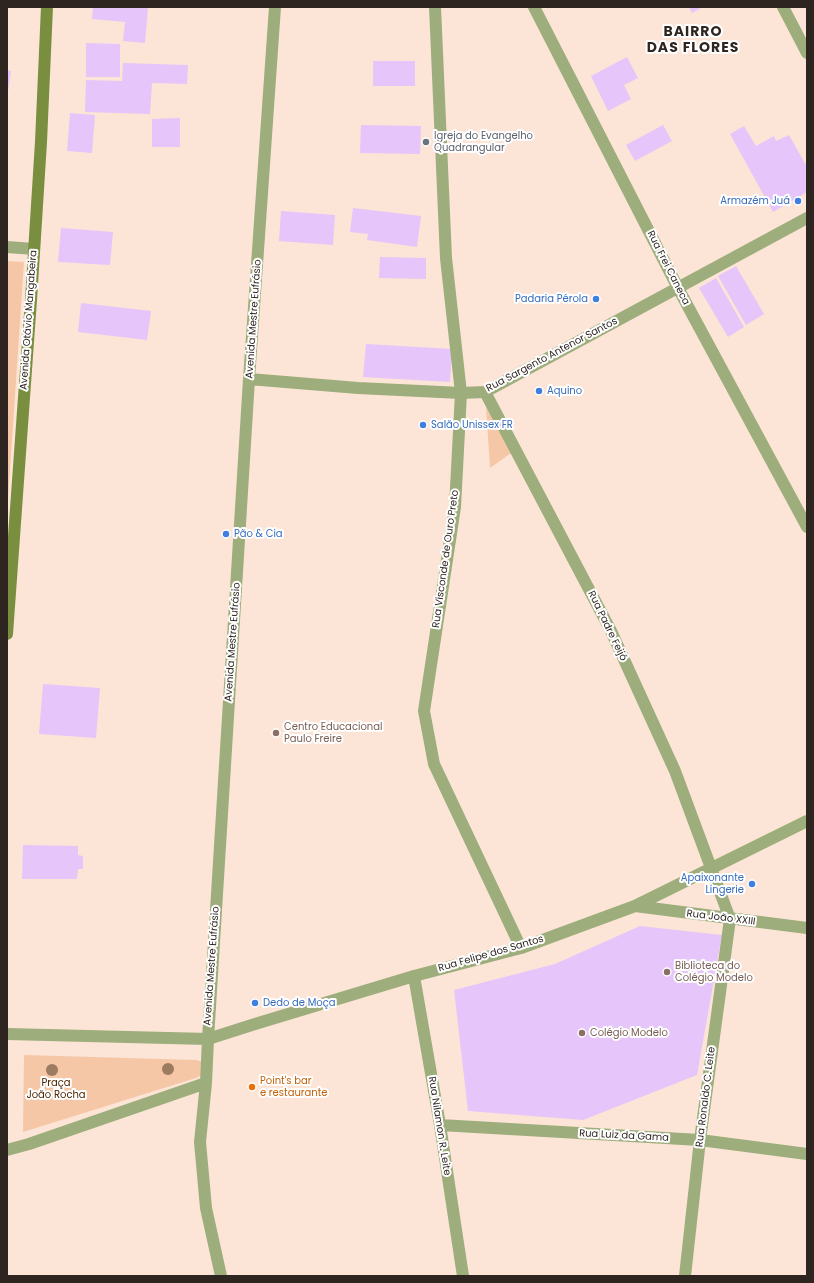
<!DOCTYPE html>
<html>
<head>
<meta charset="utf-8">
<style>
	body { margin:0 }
	#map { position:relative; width:814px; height:1283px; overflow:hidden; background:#fce5d6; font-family:Poppins,sans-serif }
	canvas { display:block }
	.frame { position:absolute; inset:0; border:8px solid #2e2520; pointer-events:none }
</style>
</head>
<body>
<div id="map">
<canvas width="814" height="1283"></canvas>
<div class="frame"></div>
</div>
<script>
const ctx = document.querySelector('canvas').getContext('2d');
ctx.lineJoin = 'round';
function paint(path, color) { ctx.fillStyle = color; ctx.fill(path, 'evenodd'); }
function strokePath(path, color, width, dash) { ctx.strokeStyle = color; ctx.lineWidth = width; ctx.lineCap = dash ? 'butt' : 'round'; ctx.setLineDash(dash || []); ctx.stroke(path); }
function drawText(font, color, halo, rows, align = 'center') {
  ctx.font = font + ' Poppins,sans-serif'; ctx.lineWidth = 4; ctx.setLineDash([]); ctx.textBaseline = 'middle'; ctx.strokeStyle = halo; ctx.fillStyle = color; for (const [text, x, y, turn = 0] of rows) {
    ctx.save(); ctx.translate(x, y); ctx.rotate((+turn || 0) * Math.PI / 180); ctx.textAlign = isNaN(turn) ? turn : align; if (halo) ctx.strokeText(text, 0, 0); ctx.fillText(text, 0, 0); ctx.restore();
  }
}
const green = new Path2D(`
	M7,261L24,262L7,514Z
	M486,407L514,451L490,468Z
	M24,1055L196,1060L207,1063L204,1074L196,1078L23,1132Z`);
const building = new Path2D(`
	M93,7H148L145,43L123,41L125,22L92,19Z
	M689,7H703L692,13Z
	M86,43L120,44V77H86Z
	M627,57L638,78L624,85L631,99L608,111L591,76Z
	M373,61H415V86H373Z
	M123,63L188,65L187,84L152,83L150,114L85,112L86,80L122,81Z
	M7,70L11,71L8,91H7Z
	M70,113L95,115L92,153L67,151Z
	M180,118V147H152V119Z
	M361,125L421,126L420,154L360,153Z
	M663,125L672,141L635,161L626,145Z
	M744,126L756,146L774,136L776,141L789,135L807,167V192L773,212L730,134Z
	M353,208L421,216L417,247L367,240L368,234L350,232Z
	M281,211L335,215L333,245L279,241Z
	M61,228L113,232L110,265L58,262Z
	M380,257L426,258V279L379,278Z
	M736,266L764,314L746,325L718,276Z
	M716,278L744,327L728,337L699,288Z
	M81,303L151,311L147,340L78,332Z
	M366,344L452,349L450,382L363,377Z
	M43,684L100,688L96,738L39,734Z
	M23,845L78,846V855L83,856V869H78L77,879H22Z
	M640,926L722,935L697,1075L583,1120L468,1111L454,990L555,964Z`);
const minor = new Path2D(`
	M435,7L446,258L461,393L455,507L424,711L434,764L521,948
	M534,7L678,288L807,527
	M783,7L807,53
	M7,247L34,249
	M485,392L611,631L675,771L730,919L700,1140L685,1276
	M635,906L807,928
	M414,976L440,1125L463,1276
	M208,1039L255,1024L414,976L521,948L635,906L807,821
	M440,1125L700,1140L807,1154`);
const tertiary = new Path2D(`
	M249,379L358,388L461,393L485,392L807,218
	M7,1034L208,1039
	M7,1150L29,1144L206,1083
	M221,1276L206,1208L200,1142L206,1083L208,1039L249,379L275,7`);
const secondary = new Path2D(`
	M7,634L31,300L41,142L47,7`);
const trees = [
	[168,1069],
	[52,1070]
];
const markers = [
	[426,142,4,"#6b7280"],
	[798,201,4,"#3f7fe0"],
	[596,299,4,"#3f7fe0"],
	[539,391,4,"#3f7fe0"],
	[423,425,4,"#3f7fe0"],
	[226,534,4,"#3f7fe0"],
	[276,733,4,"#8d6e63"],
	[752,884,4,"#3f7fe0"],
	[667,972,4,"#8d6e63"],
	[255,1003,4,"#3f7fe0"],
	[582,1033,4,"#8d6e63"],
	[252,1087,4,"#e8710a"]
];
const worshipNames = [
	["Igreja do Evangelho",434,136],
	["Quadrangular",434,148]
];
const shopNames = [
	["Armazém Juá",790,201,"right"],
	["Padaria Pérola",588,299,"right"],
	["Aquino",547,391],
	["Salão Unissex FR",431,425],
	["Pão & Cia",234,534],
	["Apaixonante",744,878,"right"],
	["Lingerie",744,890,"right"],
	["Dedo de Moça",263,1003]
];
const streetNames = [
	["Rua Frei Caneca",668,268,63],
	["Avenida Mestre Eufrásio",254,319,-86],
	["Avenida Otávio Mangabeira",29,320,-86],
	["Rua Sargento Antenor Santos",552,355,-28],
	["Rua Visconde de Ouro Preto",446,559,-82],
	["Rua Padre Feijó",607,626,64],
	["Avenida Mestre Eufrásio",233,642,-86],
	["Rua João XXIII",721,918,7],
	["Rua Felipe dos Santos",491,954,-16],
	["Avenida Mestre Eufrásio",212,966,-86],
	["Rua Ronaldo C. Leite",706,1097,-83],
	["Rua Nilamon R. Leite",439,1126,81],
	["Rua Luiz da Gama",624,1136,3]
];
const educationNames = [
	["Centro Educacional",284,727],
	["Paulo Freire",284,739],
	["Biblioteca do",675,966],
	["Colégio Modelo",675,978],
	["Colégio Modelo",590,1033]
];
const foodNames = [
	["Point's bar",260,1081],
	["e restaurante",260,1093]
];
const parkNames = [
	["Praça",56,1083],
	["João Rocha",56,1095]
];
const districtNames = [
	["BAIRRO",693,32],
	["DAS FLORES",693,48]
];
paint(green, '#f5c7a7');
paint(building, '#e6c5fa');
strokePath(minor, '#9dad7b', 12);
strokePath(tertiary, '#9dad7b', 12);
strokePath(secondary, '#798e3f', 12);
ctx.fillStyle = '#9c7b60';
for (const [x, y] of trees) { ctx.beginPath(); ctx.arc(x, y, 6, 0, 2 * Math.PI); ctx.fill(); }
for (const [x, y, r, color] of markers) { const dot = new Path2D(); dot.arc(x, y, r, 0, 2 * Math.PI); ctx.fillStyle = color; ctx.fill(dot); strokePath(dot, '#fff', 1.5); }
drawText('10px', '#5b616d', '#fff', worshipNames, 'left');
drawText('10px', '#366cbe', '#fff', shopNames, 'left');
drawText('10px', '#2e2520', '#fff', streetNames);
drawText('10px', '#785e54', '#fff', educationNames, 'left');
drawText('10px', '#c56008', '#fff', foodNames, 'left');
drawText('10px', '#4d2400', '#fff', parkNames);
ctx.letterSpacing = '1px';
drawText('bold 14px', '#2e2520', '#fff', districtNames);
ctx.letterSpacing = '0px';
</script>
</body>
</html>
